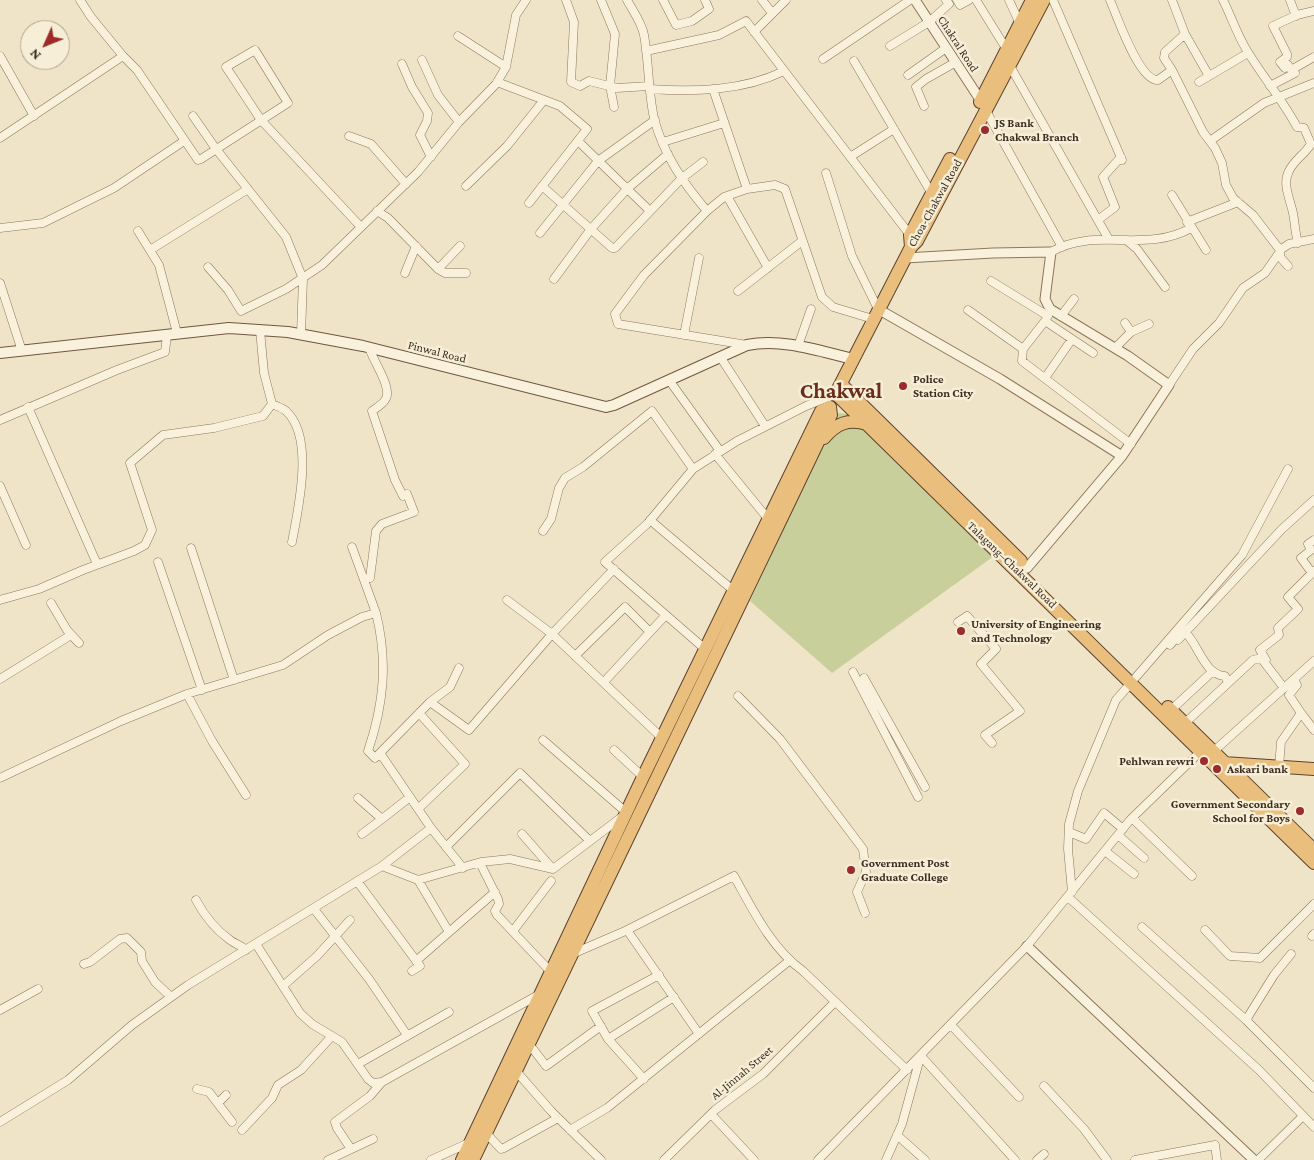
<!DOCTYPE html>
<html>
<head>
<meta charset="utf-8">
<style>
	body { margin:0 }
	#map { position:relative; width:1314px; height:1160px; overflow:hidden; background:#f0e4c8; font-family:"Crimson Pro",serif }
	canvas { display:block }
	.north { position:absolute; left:20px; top:20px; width:50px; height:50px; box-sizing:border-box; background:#f7eed8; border:1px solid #ada18e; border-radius:50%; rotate:226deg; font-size:14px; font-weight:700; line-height:20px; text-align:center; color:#3d2e20 }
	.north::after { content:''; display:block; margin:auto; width:18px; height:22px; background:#9e2a2b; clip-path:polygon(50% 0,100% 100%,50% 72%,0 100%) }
</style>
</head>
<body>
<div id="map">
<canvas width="1314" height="1160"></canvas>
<div class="north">N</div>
</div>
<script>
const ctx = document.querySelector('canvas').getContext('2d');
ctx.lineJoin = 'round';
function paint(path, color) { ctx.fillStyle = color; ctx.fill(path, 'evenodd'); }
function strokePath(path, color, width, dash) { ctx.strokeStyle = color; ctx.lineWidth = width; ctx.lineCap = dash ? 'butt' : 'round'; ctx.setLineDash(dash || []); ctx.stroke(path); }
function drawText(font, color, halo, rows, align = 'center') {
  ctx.font = font + ' "Crimson Pro",serif'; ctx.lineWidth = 5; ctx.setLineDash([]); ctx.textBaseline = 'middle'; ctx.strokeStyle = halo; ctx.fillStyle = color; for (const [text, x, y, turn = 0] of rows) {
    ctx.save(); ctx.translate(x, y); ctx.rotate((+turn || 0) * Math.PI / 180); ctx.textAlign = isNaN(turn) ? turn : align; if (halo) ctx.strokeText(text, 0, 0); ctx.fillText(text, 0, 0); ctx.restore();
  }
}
const green = new Path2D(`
	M838,413L848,414L994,556L832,673L750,601Z`);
const minor = new Path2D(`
	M80,0L91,17L123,56L137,70L198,160L201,159L288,103L255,50L226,67L261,120L360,226
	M566,0L574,22L571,82L580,86L589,81L617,88L649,86
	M601,0L615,34L610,86L614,107
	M627,0C633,11 642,23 644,35C649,62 648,91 654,118C663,154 684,184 707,211
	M663,0L676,25L692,21L709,9L705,0
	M762,0L772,13
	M957,0L960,5L969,0
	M976,0L1007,50
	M1009,0L1020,24
	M1053,0L1122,160
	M1110,0C1117,16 1139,81 1158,80L1172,70
	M1172,0L1185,34L1209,76
	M1223,0C1231,16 1237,34 1246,49C1262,76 1282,99 1297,127L1304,128L1311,144C1305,154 1293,161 1289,171C1282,184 1290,199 1293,213C1295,223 1295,233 1298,243
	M1290,0L1296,16
	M1314,11L1297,15L1273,26L1287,54V57L1280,62L1285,68L1288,65L1291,70L1314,57
	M754,32L786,0
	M1185,34L1165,52L1164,58L1172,70L1203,132L1215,148L1222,163L1226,185L1233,198L1253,215L1280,250V257L1288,266
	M458,36L506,67
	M890,46L929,22L949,4L946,0
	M646,51L719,35L746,21L910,235
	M0,56L34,116
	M823,59L910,0
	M422,60L438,95L459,122
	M854,61L932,194
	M402,64L412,87L428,113L427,121L420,135L431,157
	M1010,66L1108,238
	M908,75L946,48
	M497,82L560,106L587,129L529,203
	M1199,82L1248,53
	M1270,86L1295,73
	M650,89C694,92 743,91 784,71
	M713,89L747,189
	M924,106L916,87L926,79L956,62
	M985,109L1062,247
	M193,116L216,149L286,237L303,279L301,334
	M349,136L371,144L406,184
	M0,138L123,56
	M578,141L650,211
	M1210,141L1264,103L1314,83
	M663,142L724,123
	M850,157L894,129
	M826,173L852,256L878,309
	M466,186L507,146L544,100
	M542,186L612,248H615L681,179L703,162
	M1172,195L1206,250
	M727,196L768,268
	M377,211L388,218L438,269L445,273H466
	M1098,220L1115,207L1103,177L1121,157
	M1187,222L1238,202
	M0,228L43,223L114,188L184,141
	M138,231L159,265L177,333
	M540,233L598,161L655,120
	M1126,240L1137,249L1165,287
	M150,250L248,189
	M1280,250L1289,244L1314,239
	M1051,252C1095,226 1145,254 1191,228
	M208,267L228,290L241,311L286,289L322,265L418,172L459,122L496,84L506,67L516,15L526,0
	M438,269L460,246
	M405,273L416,246
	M554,279L591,229L627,189L668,154
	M991,281L1048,316L1045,321
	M0,283L22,351
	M738,291L802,241
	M968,310L1023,349L1022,361L1131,444
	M1061,316L1074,299
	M1131,332L1149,324
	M684,335L699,258
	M747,345L618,324L615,314L644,275L707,211L724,197L747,189L775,185L785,189L822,297L833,307L873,319
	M798,346L811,309
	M369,347C372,360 394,389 385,400C383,404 376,408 372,411L395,480L403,496L407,494L414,512L382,524L376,531L370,578
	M1115,348L1131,332L1125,323
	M1023,349L1045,321L1093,353
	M721,358L765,426
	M1045,378L1072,339
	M669,380L720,451
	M1169,385L1193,349L1219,323L1243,288L1265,273L1279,253
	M272,404C276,406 283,408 286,411C315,437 298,510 292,542
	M28,407L97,564
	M0,420L117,370L165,352L167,335
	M715,454L769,520
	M0,486L26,545
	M650,520L734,591
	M543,531L551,519L559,488L565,478L583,467L652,411L693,469
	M352,547L376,613
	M191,548L234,680
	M158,562L202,690
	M1312,573L1301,558L1311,550L1308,544L1314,540
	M0,600L39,589L83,570L134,551L145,545L152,530L130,463L163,435L214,428L263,416L272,404L264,373L260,330
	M507,600L552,634L662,738
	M958,622L967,616L996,649L981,664L1020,711L985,735L992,743
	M1185,632C1199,645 1204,675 1225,676L1228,683
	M1170,645L1175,639L1178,640L1282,529L1314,500
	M705,649L605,562L648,523L693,469L737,441L806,406L836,394
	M575,656L625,607L650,632L666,615
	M1265,662L1266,660L1260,650L1279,635L1278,628L1298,609L1288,597L1314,571
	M853,672L918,797
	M1136,677L1242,555L1288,469
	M864,678L925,787
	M0,679L71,635L79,643L67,630L51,603
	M604,682L650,632
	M187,694L212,741L246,795
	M738,696L780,739L863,849L866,872L857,892L865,913
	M430,702L469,730L552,634L614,569
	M1171,710L1213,671
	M1301,713L1314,730
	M1185,723L1253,660L1261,658L1284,688
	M614,750L643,777
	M1214,751L1314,661
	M380,753L431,828L463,868
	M1279,767L1281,742L1301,713L1289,695L1297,685L1294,679
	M0,778L121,721L187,694L283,665L328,635L362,617L376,613C388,661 384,704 368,751L375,758L430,702L450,687L459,668
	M358,798L382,819L410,797
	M418,809L465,764L419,713
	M1132,818L1192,876
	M431,828L382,866L418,880L481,862L510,859L553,869L627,813L543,740
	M1069,832L1086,839L1104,813L1123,829
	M362,834L382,819
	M522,834L551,867
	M1118,835L1144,858
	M446,847L520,773L590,841
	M1105,851L1134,874
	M480,863L498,899L499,904L495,911L497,915L551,972
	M418,880L449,932
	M357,881L420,966L412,971
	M1072,892L1068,849L1069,824L1078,791L1116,700L1131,683
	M1068,897L1259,1070L1314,1127
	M196,900C204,915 216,930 230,940C235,944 241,945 246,950
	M314,909L369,979L407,1035
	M1142,927L1246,1020L1314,1088
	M627,930L699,1034
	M1205,930L1230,956L1260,958L1314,904
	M513,931L551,881
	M1312,936L1314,934
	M256,944L300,1013L312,1024L342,1042L368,1079L373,1083L382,1082
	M572,954L623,932L734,876C753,910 771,948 803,971L907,1070
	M416,961L495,892
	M84,964L90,962L120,939L127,938L141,952L142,961L155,982L171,997
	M283,986L317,956L350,920
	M0,1010L38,989
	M1246,1020L1274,975L1291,954
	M951,1025L1019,1097
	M608,1039L674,997
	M533,1049L546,1066L601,1026
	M921,1056L1015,1160
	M358,1064L449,1012
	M516,1071L551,1111L601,1160
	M644,1079L608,1039L592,1011L659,975
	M1044,1086L1084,1129L1107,1160
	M197,1089L209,1092L232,1122
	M219,1102L226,1095
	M711,1114L754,1160
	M0,1122L68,1080L132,1025L188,985L382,866
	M242,1130L272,1098L278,1085L301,1070L332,1036
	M570,1130L607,1108L789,961
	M486,1133L501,1149L504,1148L558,1118
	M897,1135L925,1160
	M351,1149L337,1128L335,1122L370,1096L382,1082L540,994
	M328,1160L373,1139
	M431,1160L471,1142
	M664,1160L715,1110L763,1074L835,1002
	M818,1160L1027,946L1130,820L1201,751
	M886,1160L902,1124L920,1058
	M1037,1160L1044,1154
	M1135,1160L1215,1145L1217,1160
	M1258,1160L1303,1116`);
const tertiary = new Path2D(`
	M915,0L981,101
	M905,258L993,253L1051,252L1045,299L1050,309L1128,356L1169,385L1122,456L1027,568L1019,571
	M878,309L1000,379L1122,456
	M1027,946L1254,1160`);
const secondary = new Path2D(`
	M0,353L229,328L288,332L363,346L606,407L614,405L747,345C782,338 819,351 853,359`);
const trunk = new Path2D(`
	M980,102L1032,0
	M911,247L910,235L950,159
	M841,384L1021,561
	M837,391L911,247L917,241L1044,0
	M836,394L1314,863
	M824,438C836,424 848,418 867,424
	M1168,707L1314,850
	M1224,763L1314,769
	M462,1160L643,777L821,411L830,407
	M473,1160L798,484L831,415L830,407`);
const markers = [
	[985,130,5,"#9e2a2b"],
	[903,386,5,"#9e2a2b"],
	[961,631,5,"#9e2a2b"],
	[1204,761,5,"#9e2a2b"],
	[1217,769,5,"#9e2a2b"],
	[1300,811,5,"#9e2a2b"],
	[851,870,5,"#9e2a2b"]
];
const streetNames = [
	["Chakral Road",958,44,57],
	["Choa-Chakwal Road",935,203,-61],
	["Pinwal Road",437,352,14],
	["Talagang–Chakwal Road",1012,565,44],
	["Al-Jinnah Street",742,1073,-40]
];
const poiNames = [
	["JS Bank",995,123],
	["Chakwal Branch",995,137],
	["Police",913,379],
	["Station City",913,393],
	["University of Engineering",971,624],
	["and Technology",971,638],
	["Pehlwan rewri",1194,761,"right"],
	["Askari bank",1227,769],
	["Government Secondary",1290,804,"right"],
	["School for Boys",1290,818,"right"],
	["Government Post",861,863],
	["Graduate College",861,877]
];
const townNames = [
	["Chakwal",841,391]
];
paint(green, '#c9cf9b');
strokePath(minor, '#8d765c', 9);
strokePath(tertiary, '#8d765c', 11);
strokePath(secondary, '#6f573f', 12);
strokePath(trunk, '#5b4430', 14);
strokePath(minor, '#faf1dc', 8);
strokePath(tertiary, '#faf1dc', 9);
strokePath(secondary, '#faf1dc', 10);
strokePath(trunk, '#eabe7c', 12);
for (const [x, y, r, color] of markers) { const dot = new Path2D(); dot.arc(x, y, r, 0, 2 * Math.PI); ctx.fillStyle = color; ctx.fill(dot); strokePath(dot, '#f7eed8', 2); }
drawText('12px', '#3d2e20', '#f7eed8', streetNames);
drawText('bold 12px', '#3d2e20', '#f7eed8', poiNames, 'left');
drawText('bold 22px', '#6b2e1e', '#f7eed8', townNames);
</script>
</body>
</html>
